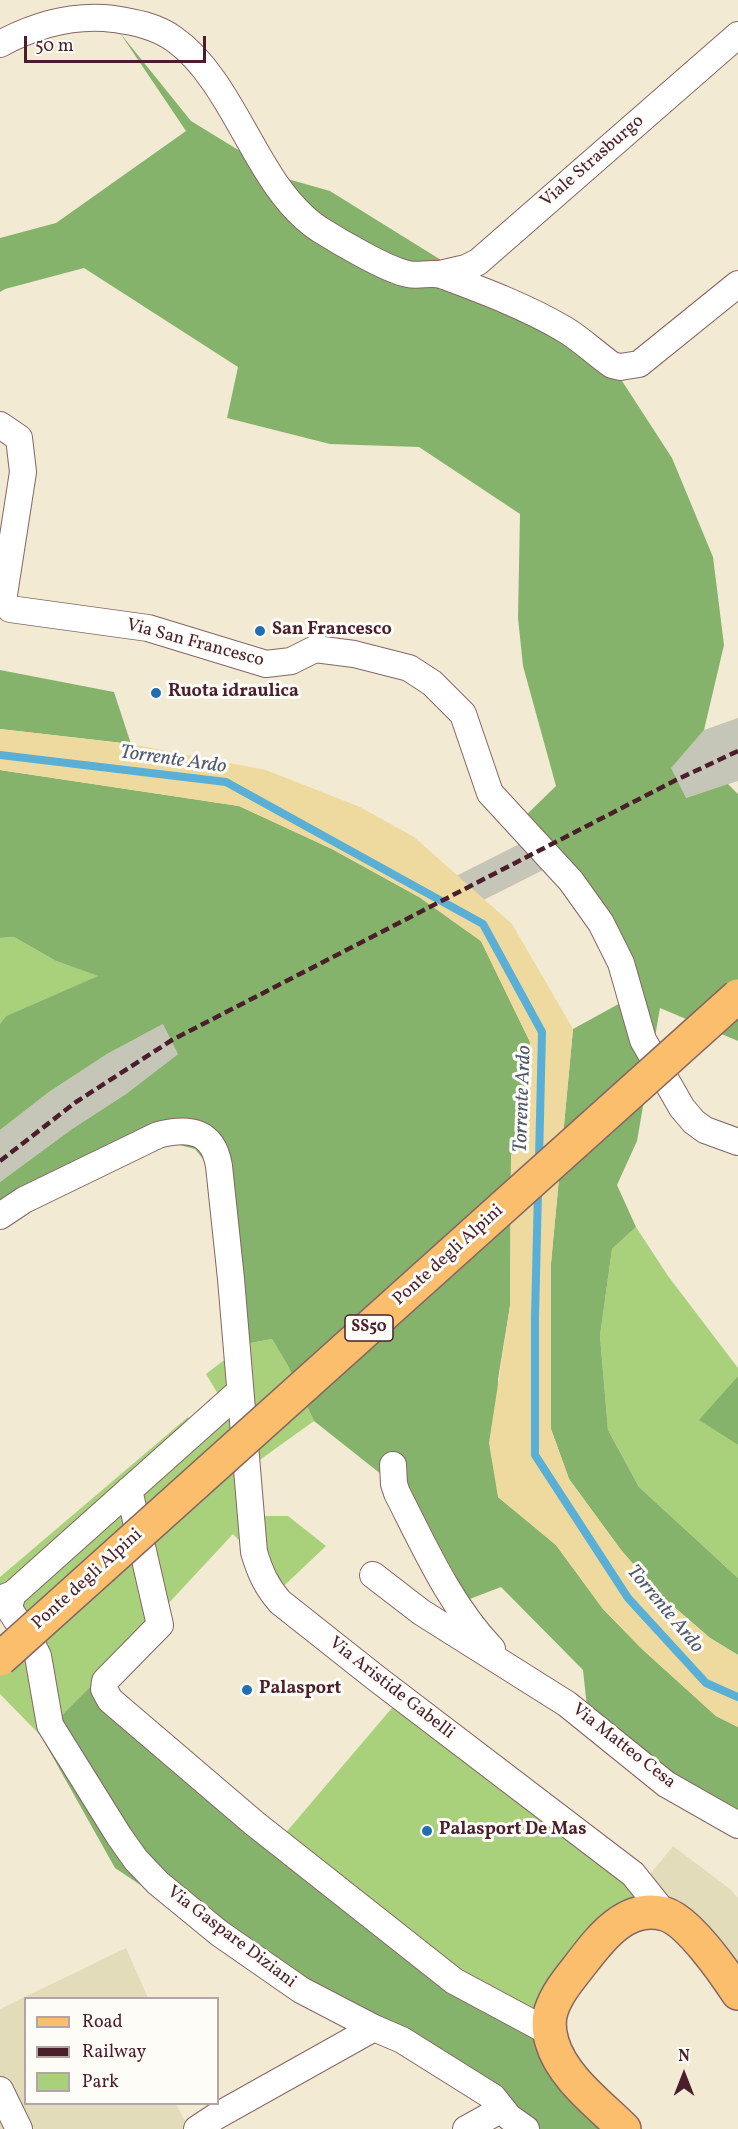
<!DOCTYPE html>
<html>
<head>
<meta charset="utf-8">
<style>
	body { margin:0 }
	#map { position:relative; width:738px; height:2129px; overflow:hidden; background:#f2ead2; font-family:Vollkorn,serif }
	canvas { display:block }
	.legend { position:absolute; left:24px; top:1997px; width:195px; height:108px; box-sizing:border-box; background:#fdfcf7; border:2px solid #b5a4a5; margin:0; padding:8px 10px; list-style:none; font-size:18px; color:#4a1f2b }
	.legend li { display:flex; align-items:center; gap:12px; height:30px }
	.legend b { width:30px; border:2px solid #b5a4a5 }
	.north { position:absolute; left:654px; top:2045px; width:60px; height:60px; -webkit-text-stroke:4px #fdfcf7; paint-order:stroke; rotate:0deg; font-size:16px; font-weight:700; line-height:24px; text-align:center; color:#4a1f2b }
	.north::after { content:''; display:block; margin:auto; width:21px; height:27px; background:#4a1f2b; clip-path:polygon(50% 0,100% 100%,50% 72%,0 100%) }
	.scale { position:absolute; left:24px; top:36px; width:182px; height:27px; box-sizing:border-box; border:3px solid #4a1f2b; border-top:0; padding-left:8px; font-size:18px; line-height:21px; white-space:nowrap; color:#4a1f2b; -webkit-text-stroke:4px #fdfcf7; paint-order:stroke }
</style>
</head>
<body>
<div id="map">
<canvas width="738" height="2129"></canvas>
<ul class="legend">
<li><b style="height:8px;background:#fabe6d"></b>Road</li>
<li><b style="height:8px;background:#4a1f2b"></b>Railway</li>
<li><b style="height:16px;background:#a9d17c"></b>Park</li>
</ul>
<div class="north">N</div>
<div class="scale">50 m</div>
</div>
<script>
const ctx = document.querySelector('canvas').getContext('2d');
ctx.lineJoin = 'round';
function paint(path, color) { ctx.fillStyle = color; ctx.fill(path, 'evenodd'); }
function strokePath(path, color, width, dash) { ctx.strokeStyle = color; ctx.lineWidth = width; ctx.lineCap = dash ? 'butt' : 'round'; ctx.setLineDash(dash || []); ctx.stroke(path); }
function drawText(font, color, halo, rows, align = 'center') {
  ctx.font = font + ' Vollkorn,serif'; ctx.lineWidth = 6; ctx.setLineDash([]); ctx.textBaseline = 'middle'; ctx.strokeStyle = halo; ctx.fillStyle = color; for (const [text, x, y, turn = 0] of rows) {
    ctx.save(); ctx.translate(x, y); ctx.rotate((+turn || 0) * Math.PI / 180); ctx.textAlign = isNaN(turn) ? turn : align; if (halo) ctx.strokeText(text, 0, 0); ctx.fillText(text, 0, 0); ctx.restore();
  }
}
const built = new Path2D(`
	M673,1846L730,1889L738,1898V1999L644,1882Z
	M126,1948L148,1998H26V2104H176L186,2123L187,2129H0V2009Z`);
const industrial = new Path2D(`
	M738,718V781L686,798L178,1054L126,1094L72,1129L0,1182V1130L49,1092L107,1054L163,1024L670,768L704,730Z`);
const green = new Path2D(`
	M14,937L56,961L99,976L6,1016L0,1024V938Z
	M636,1227L668,1276L738,1368V1376L700,1420L738,1445V1578L639,1487L608,1430L600,1336L612,1249Z
	M272,1339L288,1366L314,1421L250,1467L255,1516H288L326,1546L268,1601L248,1550L233,1534L99,1678L41,1736L0,1694V1668L28,1644L0,1613V1577L188,1417L196,1430L227,1409L206,1374L245,1344Z
	M397,1702L644,1882L531,2030L283,1836Z`);
const forest = new Path2D(`
	M120,33L191,121L284,178L330,191L613,367L672,458L713,557L724,645L704,730L671,768L686,798L728,784L738,794V1041L660,1008L637,1141L617,1185L636,1227L612,1249L600,1336L608,1430L639,1487L738,1578V1655L710,1638L658,1593L621,1550L569,1479L551,1429V1263L573,1029L635,995L520,821L556,786L523,666L518,618L520,514L419,447L330,444L227,418L238,367L84,268L5,289L0,292V238L56,223L186,131Z
	M0,670L114,692L131,744L0,729Z
	M0,770L239,806L332,849L419,897L481,941L530,1042L521,1109L511,1157L510,1306L498,1379V1497L556,1545L603,1609L642,1649L716,1716L738,1727V1820L588,1716L583,1670L501,1587L454,1605L391,1482L314,1421L288,1366L272,1339L245,1344L230,1192L195,1149L172,1143L154,1147L0,1226V1182L72,1129L126,1094L178,1054L163,1024L107,1054L49,1092L0,1130V1024L6,1016L98,976L56,961L14,937L0,938Z
	M738,1376V1445L699,1420Z
	M99,1678L283,1836L531,2030L618,2129H533L223,1940L115,1868L41,1736Z`);
const sand = new Path2D(`
	M0,729L131,744L266,770L360,807L414,837L512,924L573,1029L551,1263V1429L569,1479L621,1550L658,1593L710,1638L738,1655V1727L716,1716L642,1649L603,1609L556,1545L498,1497L489,1443L510,1306L511,1157L521,1109L530,1042L481,941L419,897L332,849L239,806L0,770Z`);
const stream = new Path2D(`
	M0,755L226,782L483,924L542,1032L539,1160
	M538,1190L535,1318V1455L628,1598L706,1683L738,1697`);
const minor = new Path2D(`
	M0,44C35,25 74,14 114,19C134,22 156,26 174,39C213,66 238,123 263,164C277,188 295,213 319,229C338,241 387,270 408,274C419,277 433,271 444,276C484,291 527,307 564,329C581,339 595,353 612,365L620,367L639,364L738,284
	M440,274L466,268L478,262L738,35
	M0,425L19,438L23,472L3,601L10,609L148,628L266,664L291,661L315,649L354,654L409,668L432,683L463,714L490,793L571,881L601,923L621,963L643,1040L682,1108L694,1122L705,1130L738,1142
	M0,1216L24,1200L158,1135C189,1127 213,1130 219,1166L231,1279L254,1552C260,1572 266,1586 280,1602L376,1678L633,1874L665,1914
	M393,1465L394,1484L397,1493C424,1546 450,1605 492,1649
	M129,1490L160,1625L105,1681L104,1689L110,1700L254,1823L454,1981L549,2032
	M373,1575L421,1612L567,1704L666,1784L738,1825
	M13,1594L10,1603V1610L32,1644L38,1656L50,1725L119,1836L136,1860L158,1883L219,1933L301,1990L374,2028L402,2040L493,2097L509,2117L526,2129
	M0,1599L13,1594L239,1392
	M0,2090L19,2129
	M197,2129L215,2117L374,2028
	M466,2129L502,2109`);
const major = new Path2D(`
	M624,2129C599,2104 562,2077 552,2042C549,2032 548,2021 551,2011C557,1993 569,1979 580,1965C600,1939 626,1903 665,1914C689,1921 724,1972 738,1993`);
const rail = new Path2D(`
	M0,1161L76,1102L172,1040L676,780L738,751`);
const majorBridge = new Path2D(`
	M0,1659L738,996`);
const markers = [
	[260,631,6,"#1f6fb2"],
	[156,693,6,"#1f6fb2"],
	[247,1690,6,"#1f6fb2"],
	[427,1831,6,"#1f6fb2"]
];
const shields = [
	[369,1328,48]
];
const shieldNames = [
	["SS50",369,1328]
];
const streetNames = [
	["Viale Strasburgo",593,162,-41],
	["Via San Francesco",195,644,15],
	["Ponte degli Alpini",449,1256,-42],
	["Ponte degli Alpini",88,1580,-42],
	["Via Aristide Gabelli",391,1689,38],
	["Via Matteo Cesa",623,1747,38],
	["Via Gaspare Diziani",231,1938,37]
];
const poiNames = [
	["San Francesco",272,631],
	["Ruota idraulica",168,693],
	["Palasport",259,1690],
	["Palasport De Mas",439,1831]
];
const waterNames = [
	["Torrente Ardo",173,761,8],
	["Torrente Ardo",524,1099,-88],
	["Torrente Ardo",664,1610,50]
];
paint(built, '#e2dcba');
paint(industrial, '#c5c5b8');
paint(green, '#a9d17c');
paint(forest, '#86b36c');
paint(sand, '#eeda9e');
strokePath(stream, '#59afd5', 8);
strokePath(minor, '#856665', 28);
strokePath(major, '#856665', 36);
strokePath(minor, '#fff', 26);
strokePath(major, '#fabe6d', 33);
strokePath(rail, '#4a1f2b', 4.5, [9, 4.5]);
strokePath(majorBridge, '#856665', 36, []);
strokePath(majorBridge, '#fabe6d', 33);
for (const [x, y, r, color] of markers) { const dot = new Path2D(); dot.arc(x, y, r, 0, 2 * Math.PI); ctx.fillStyle = color; ctx.fill(dot); strokePath(dot, '#fdfcf7', 2); }
for (const [x, y, w] of shields) { const box = new Path2D(); box.roundRect(x - w / 2, y - 13, w, 26, 4.5); ctx.fillStyle = '#fdfcf7'; ctx.fill(box); strokePath(box, '#4a1f2b', 1.5); }
drawText('bold 16px', '#4a1f2b', null, shieldNames);
drawText('18px', '#4a1f2b', '#fdfcf7', streetNames);
drawText('bold 18px', '#4a1f2b', '#fdfcf7', poiNames, 'left');
drawText('italic 20px', '#50596f', '#fdfcf7', waterNames);
</script>
</body>
</html>
